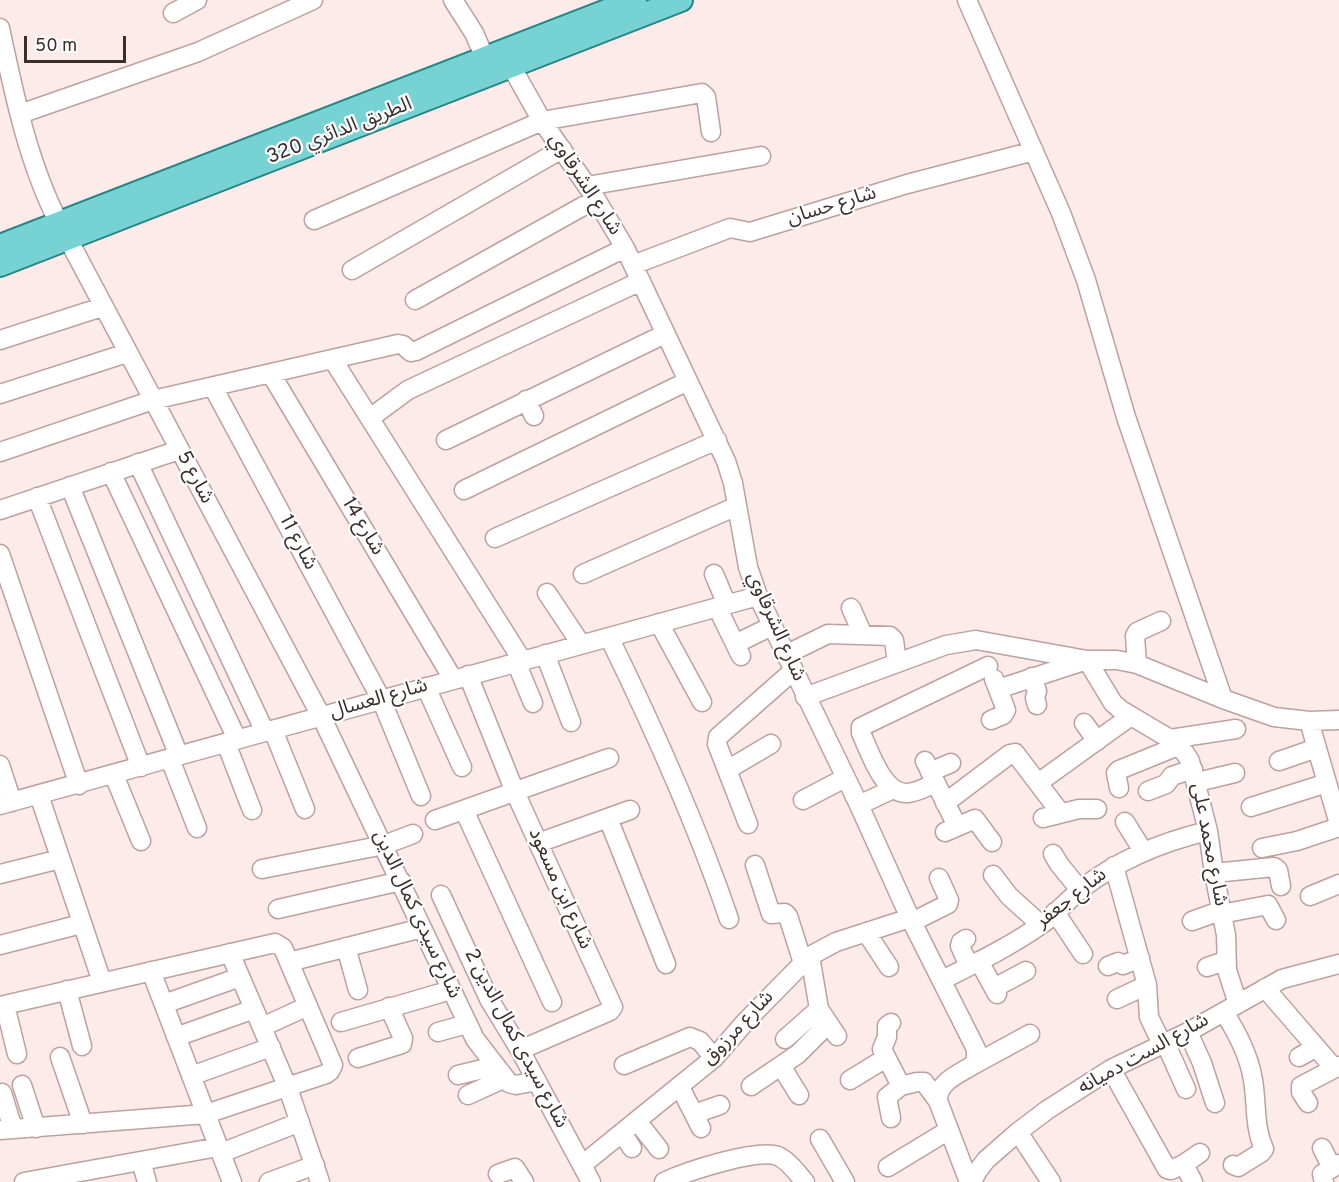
<!DOCTYPE html>
<html>
<head>
<meta charset="utf-8">
<style>
	body { margin:0 }
	#map { position:relative; width:1339px; height:1182px; overflow:hidden; background:#fdebe9; font-family:Overpass,sans-serif }
	canvas { display:block }
	.scale { position:absolute; left:24px; top:36px; width:102px; height:27px; box-sizing:border-box; border:3px solid #3a2f2e; border-top:0; padding-left:8px; font-size:18px; line-height:21px; white-space:nowrap; color:#3a2f2e; -webkit-text-stroke:4px #fff; paint-order:stroke }
</style>
</head>
<body>
<div id="map">
<canvas width="1339" height="1182"></canvas>
<div class="scale">50 m</div>
</div>
<script>
const ctx = document.querySelector('canvas').getContext('2d');
ctx.lineJoin = 'round';
function strokePath(path, color, width, dash) { ctx.strokeStyle = color; ctx.lineWidth = width; ctx.lineCap = dash ? 'butt' : 'round'; ctx.setLineDash(dash || []); ctx.stroke(path); }
function drawText(font, color, halo, rows, align = 'center') {
  ctx.font = font + ' Overpass,"Noto Sans Arabic",sans-serif'; ctx.lineWidth = 4.5; ctx.setLineDash([]); ctx.textBaseline = 'middle'; ctx.strokeStyle = halo; ctx.fillStyle = color; for (const [text, x, y, turn = 0] of rows) {
    ctx.save(); ctx.translate(x, y); ctx.rotate((+turn || 0) * Math.PI / 180); ctx.textAlign = isNaN(turn) ? turn : align; if (halo) ctx.strokeText(text, 0, 0); ctx.fillText(text, 0, 0); ctx.restore();
  }
}
const minor = new Path2D(`
	M453,0L474,33L485,58
	M967,0L1061,213L1086,280L1126,417L1223,699
	M173,13L197,0
	M0,28C14,94 28,163 59,223
	M511,66L542,121L596,199L625,248L726,461L733,483L748,567L758,596L859,805L910,918L976,1049V1060L973,1065C959,1074 937,1082 938,1101L969,1182
	M20,114L198,52L313,0
	M587,186L761,156
	M314,220L542,121L702,93L706,97L711,132
	M68,239L321,716L475,1039L509,1083L516,1085L537,1081
	M633,265L730,228L750,232L907,184L1034,151
	M352,270L562,149
	M415,300L596,199
	M0,340L102,307
	M333,360L522,660
	M271,374L453,679
	M213,387L381,699L421,796
	M0,394L127,353
	M526,400L534,416
	M370,418L408,390L641,281
	M446,440L665,334
	M0,452L153,400L398,344L403,345L411,352L416,351L625,248
	M138,463L265,732
	M111,472L237,739
	M70,486L179,756
	M464,490L688,381
	M37,497L141,767
	M0,510L179,450
	M495,538L717,440
	M0,554L79,785
	M583,574L737,506
	M714,574L727,605
	M547,593L581,644
	M717,607L741,656
	M851,608L863,635
	M659,623L702,702
	M609,637C654,729 696,822 729,919
	M735,644L772,626
	M545,654L571,722
	M785,655L828,634L890,636L894,640L897,663
	M516,662L533,703
	M1137,664L1135,636L1137,632L1161,621
	M468,675L515,792L613,1007L610,1011L520,1050
	M1032,677L1037,691L1035,698L1037,705
	M426,687L462,767
	M998,689L1087,660L1113,703L1121,710L1170,739L1185,753L1190,761L1208,831L1214,873L1226,935L1227,970L1238,1004
	M805,697L946,645L976,640L1087,660H1117L1137,664L1223,699L1274,717L1309,721L1339,720
	M991,720L1003,715L1006,710L994,679
	M1309,721L1339,824
	M1084,723L1097,741
	M273,730L305,809
	M1170,739L1236,729
	M226,743L252,810
	M170,759L197,828
	M925,761L957,826
	M1279,761L1317,748
	M0,765L12,802
	M727,770L771,744
	M930,772L951,763
	M114,775L141,841
	M1197,782L1235,773
	M935,783C927,787 918,792 908,793C883,795 870,752 861,733V727L988,666
	M1038,783L1131,716
	M1119,788L1116,773L1119,770L1178,746
	M1148,791L1166,784L1172,776L1193,769
	M39,795L102,982
	M803,800L845,778
	M945,803L1010,754L1015,753L1060,812
	M0,805L758,596
	M859,805L893,789
	M1251,807L1327,783
	M464,810L552,1002
	M608,818L666,964
	M1043,818L1079,809H1097
	M435,820L609,758
	M1125,822L1143,851
	M748,824L717,744L718,737L793,671
	M945,832L975,819L992,842
	M538,843L630,810
	M1262,848L1297,841L1339,827
	M1053,854L1059,864L1080,890
	M755,865L771,914L785,913L788,916L803,963
	M1114,866L1147,985L1149,1017L1162,1044
	M262,869L384,845L413,834
	M1214,873L1274,867L1278,870L1281,886
	M0,874L60,859
	M993,875L1009,896L1041,925
	M441,895L489,999L520,1050L591,1182
	M1310,896L1339,884
	M278,909L401,881
	M1055,912L1083,954
	M1221,914L1268,905L1276,920
	M1192,921L1220,911
	M912,922L948,904L949,900L939,878
	M866,932L889,967
	M966,939L961,942L960,946L969,966
	M0,945L81,924
	M346,947L358,990
	M230,953L288,1088L320,1182
	M810,956L819,1009L837,1036
	M979,961L997,994
	M289,962L422,928
	M1108,966L1118,962L1123,965L1140,958
	M1207,967L1225,961
	M151,971L232,1182
	M942,980C976,963 1011,946 1042,924C1056,914 1067,901 1080,890C1119,859 1161,842 1208,831
	M994,988L1026,971
	M1265,988L1334,1068
	M67,990L82,1046
	M1117,999L1147,985
	M164,1004L240,977
	M5,1005L17,1054
	M0,1006L275,943L283,948L333,1065L330,1071L326,1074L206,1114L0,1130
	M1224,1012C1237,1033 1249,1055 1253,1080C1257,1104 1254,1127 1264,1149L1262,1152L1238,1167L1233,1165
	M341,1022L451,990
	M891,1023L887,1026V1037L882,1049L901,1086L917,1082H924L938,1101
	M262,1027L308,1006
	M438,1032L467,1024
	M1188,1032L1202,1063L1215,1103
	M176,1037L254,1009
	M785,1039L819,1009
	M1165,1042L1186,1089
	M60,1057L83,1124
	M1299,1057L1315,1048
	M358,1058L402,1044L403,1038L389,1007
	M624,1065L690,1037L700,1041L714,1058
	M973,1065L1030,1034
	M781,1066L799,1095
	M1111,1069L1167,1169L1171,1170L1184,1164L1193,1182
	M458,1075L495,1066
	M191,1076L271,1047
	M850,1080L886,1058
	M22,1085L36,1128
	M751,1086L798,1054L828,1024
	M680,1087L701,1128
	M2,1093L13,1129
	M468,1095L505,1078
	M1308,1103L1301,1092V1086L1339,1066
	M694,1114L720,1105
	M891,1118L887,1097L901,1086
	M637,1121L659,1149
	M1018,1132L1051,1182
	M622,1133L632,1148
	M820,1139L845,1182
	M1322,1148L1332,1168
	M221,1153L300,1122
	M141,1161L147,1182
	M1184,1164L1200,1153
	M582,1165L714,1058L747,1020L810,956L836,942L910,918
	M888,1167L949,1130
	M498,1174L515,1168L524,1182
	M24,1182L218,1147
	M269,1182L315,1165
	M664,1182C685,1172 757,1148 778,1156C789,1161 797,1173 805,1182
	M972,1182L977,1172L986,1160L1018,1132L1047,1110L1111,1069L1188,1032L1282,979L1339,964
	M1324,1182L1322,1174L1339,1164`);
const major = new Path2D(`
	M0,246L635,0
	M0,265L681,0`);
const streetNames = [
	["الطريق الدائري 320",340,132,-21],
	["شارع الشرقاوي",584,185,57],
	["شارع حسان",832,207,-17],
	["شارع 5",194,478,62],
	["شارع 14",362,527,59],
	["شارع 11",297,543,62],
	["شارع الشرقاوي",775,627,66],
	["شارع العسال",379,700,-16],
	["شارع محمد على",1208,845,79],
	["شارع ابن مسعود",559,889,66],
	["شارع جعفر",1072,899,-38],
	["شارع سيدى كمال الدين",416,915,65],
	["شارع مرزوق",739,1029,-47],
	["شارع سيدى كمال الدين 2",515,1039,62],
	["شارع الست دميانه",1144,1055,-29]
];
strokePath(minor, '#bca19e', 21);
strokePath(major, '#268686', 26);
strokePath(minor, '#fff', 18);
strokePath(major, '#77d3d3', 22);
drawText('20px', '#3a2f2e', '#fff', streetNames);
</script>
</body>
</html>
